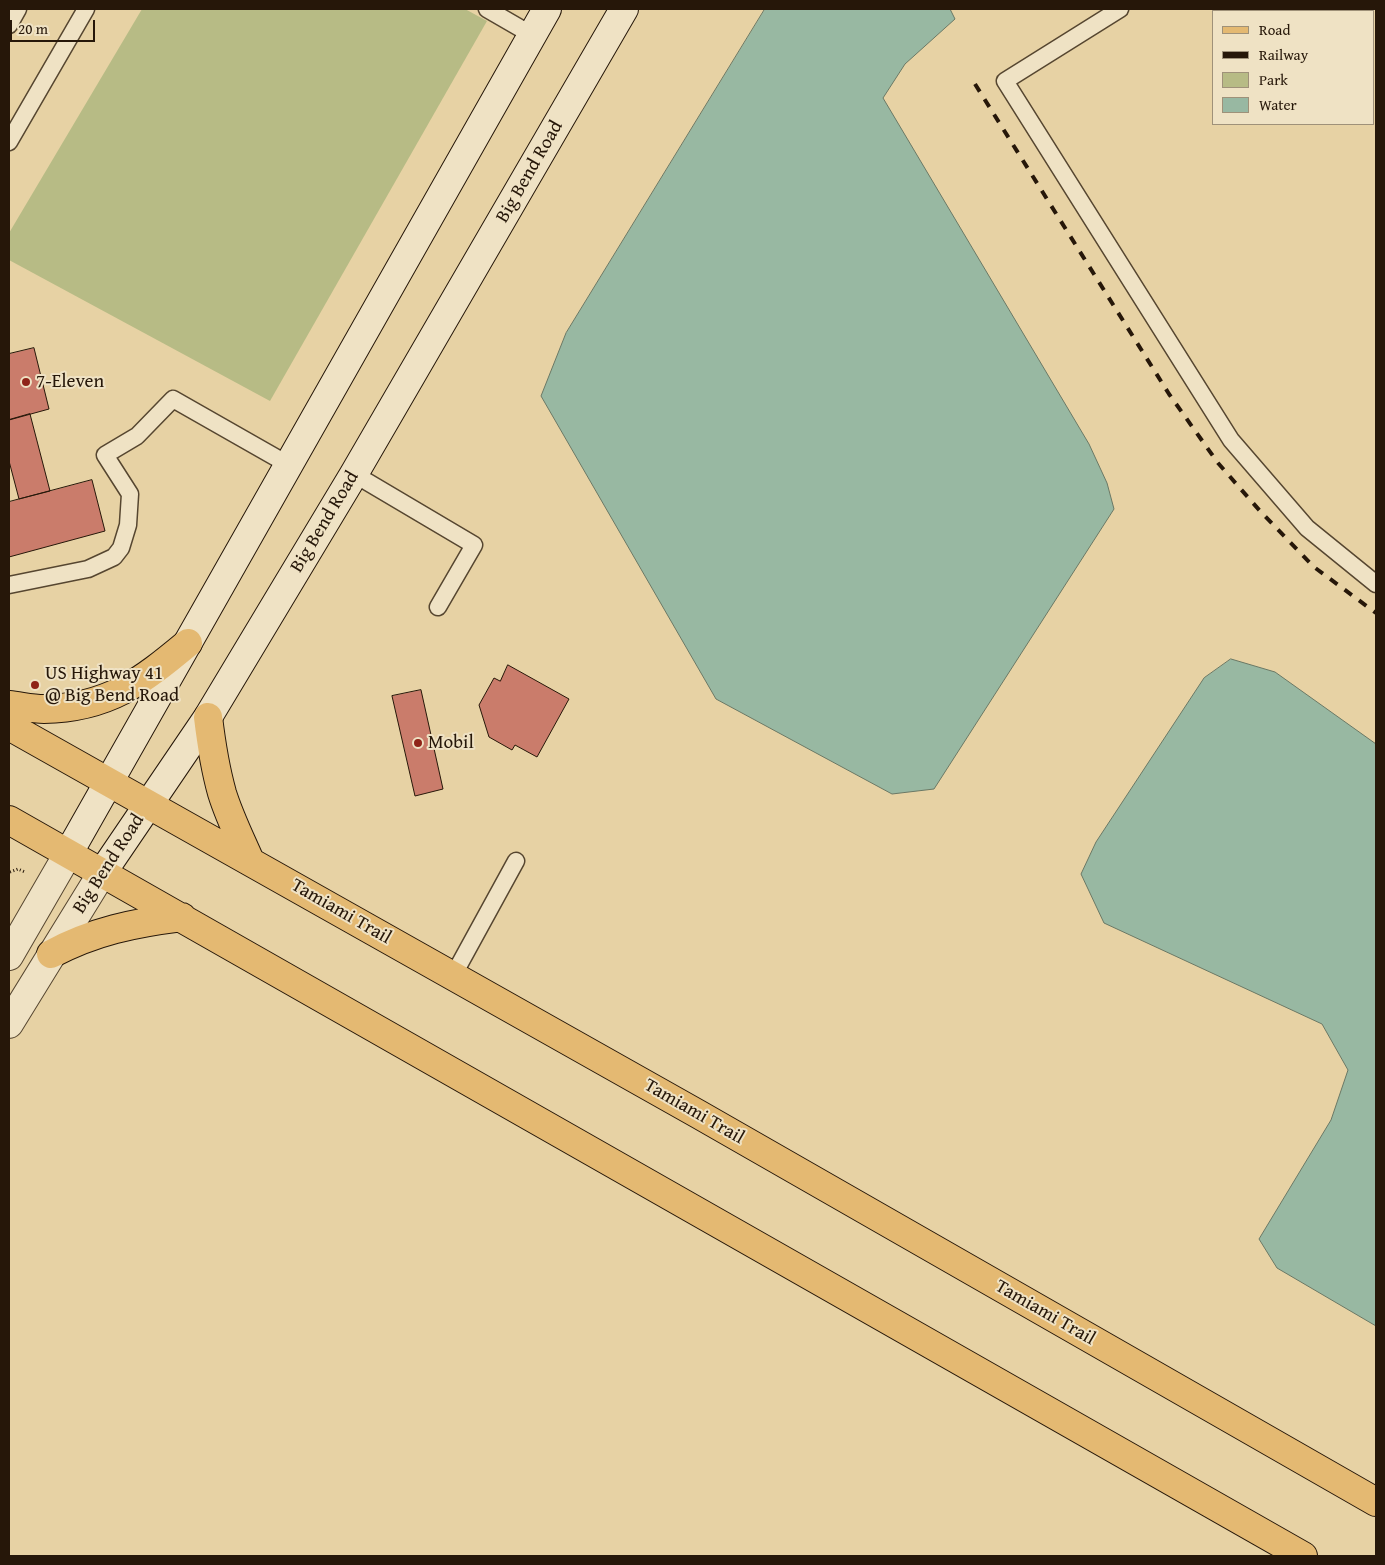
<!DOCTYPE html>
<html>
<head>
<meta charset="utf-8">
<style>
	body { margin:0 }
	#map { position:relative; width:1385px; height:1565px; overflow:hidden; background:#e7d2a4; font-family:"Gentium Book Plus",serif }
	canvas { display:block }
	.frame { position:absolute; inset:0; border:10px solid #261709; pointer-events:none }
	.legend { position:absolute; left:1212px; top:10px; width:162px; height:115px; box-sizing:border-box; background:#efe2c4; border:1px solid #9f9179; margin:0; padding:6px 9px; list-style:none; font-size:15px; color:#261709 }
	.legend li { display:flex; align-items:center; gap:10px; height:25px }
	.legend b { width:25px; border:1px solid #9f9179 }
	.scale { position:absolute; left:10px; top:20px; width:85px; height:22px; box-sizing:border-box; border:2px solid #261709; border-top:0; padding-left:6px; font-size:15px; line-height:18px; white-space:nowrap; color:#261709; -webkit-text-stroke:4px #efe2c4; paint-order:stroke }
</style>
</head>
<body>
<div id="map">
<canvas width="1385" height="1565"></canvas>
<div class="frame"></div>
<ul class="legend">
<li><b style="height:6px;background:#e4b972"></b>Road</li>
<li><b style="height:6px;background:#261709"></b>Railway</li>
<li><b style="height:14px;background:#b7bb85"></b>Park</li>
<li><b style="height:14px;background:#98b8a2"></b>Water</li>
</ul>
<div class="scale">20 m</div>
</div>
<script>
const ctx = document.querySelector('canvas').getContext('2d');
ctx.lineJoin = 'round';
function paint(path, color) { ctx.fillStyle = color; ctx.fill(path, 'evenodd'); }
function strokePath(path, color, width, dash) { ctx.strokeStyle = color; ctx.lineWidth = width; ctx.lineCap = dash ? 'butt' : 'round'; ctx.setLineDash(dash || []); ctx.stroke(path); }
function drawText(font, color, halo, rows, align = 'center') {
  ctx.font = font + ' "Gentium Book Plus",serif'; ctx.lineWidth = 4; ctx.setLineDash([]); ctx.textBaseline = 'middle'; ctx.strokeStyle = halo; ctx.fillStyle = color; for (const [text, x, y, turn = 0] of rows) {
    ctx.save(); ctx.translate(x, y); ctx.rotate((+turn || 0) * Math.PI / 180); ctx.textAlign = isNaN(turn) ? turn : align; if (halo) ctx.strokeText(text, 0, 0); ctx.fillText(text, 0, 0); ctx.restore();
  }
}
const green = new Path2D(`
	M142,9H465L487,21L270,401L9,260V233Z`);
const water = new Path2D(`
	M765,9H950L955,19L905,64L883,98L1089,444L1107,483L1114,509L934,789L892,794L716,699L541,396L566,333Z
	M1231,659L1275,672L1376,744V1326L1277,1268L1259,1239L1331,1120L1348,1070L1322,1024L1104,923L1081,874L1096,842L1204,678Z`);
const building = new Path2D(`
	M34,348L49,409L9,420V354Z
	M30,414L50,491L19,499L9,461V420Z
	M92,480L105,531L9,557V502Z
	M508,665L569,699L537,757L515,745L512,750L489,737L479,705L494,678L500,681Z
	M421,690L443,789L415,796L392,696Z`);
const path = new Path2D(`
	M10,872L18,869L25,872`);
const service = new Path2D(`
	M487,9L532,35
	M1120,9L1005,81L1231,440L1307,528L1376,584
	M9,25L18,9
	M9,142L86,9
	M354,474L474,545L438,607
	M9,585L88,569L114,557L121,548L128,525L130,494L105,455L137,436L173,399L289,465
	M453,976L516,861`);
const minor = new Path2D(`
	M9,956L68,854
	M9,1024L102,873`);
const secondary = new Path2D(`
	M68,854L547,9
	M102,873L208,717L354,474L624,9`);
const primary = new Path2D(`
	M9,705C20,706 32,709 44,709C108,708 141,682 188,643
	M208,717C211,742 215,768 222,793C229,816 240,838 250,861
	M9,726L698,1114L1376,1502
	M9,820L1303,1556
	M51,954C94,931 134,923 182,917`);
const rail = new Path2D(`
	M975,84L1169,394L1218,463L1260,511L1314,567L1376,613`);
const markers = [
	[26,382,5,"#8f2418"],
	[35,685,5,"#8f2418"],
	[418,743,5,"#8f2418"]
];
const streetNames = [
	["Big Bend Road",530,172,-60],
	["Big Bend Road",325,522,-59],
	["Big Bend Road",109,864,-57],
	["Tamiami Trail",341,912,30],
	["Tamiami Trail",694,1112,30],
	["Tamiami Trail",1045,1313,30]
];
const poiNames = [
	["7-Eleven",36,382],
	["US Highway 41",45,674],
	["@ Big Bend Road",45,696],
	["Mobil",428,743]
];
paint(green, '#b7bb85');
paint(water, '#98b8a2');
strokePath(water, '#6a7865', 1);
paint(building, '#ca7c6b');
strokePath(building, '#261709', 1);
strokePath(service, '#564630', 19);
strokePath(minor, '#564630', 30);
strokePath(secondary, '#261709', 30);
strokePath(primary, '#261709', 30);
strokePath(path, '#261709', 3, [1, 2.5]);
strokePath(service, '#efe2c4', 16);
strokePath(minor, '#efe2c4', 28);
strokePath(secondary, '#efe2c4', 28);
strokePath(primary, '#e4b972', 28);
strokePath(rail, '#261709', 4, [9, 9]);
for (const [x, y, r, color] of markers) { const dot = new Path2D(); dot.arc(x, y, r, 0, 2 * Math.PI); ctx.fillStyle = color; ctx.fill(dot); strokePath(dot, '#efe2c4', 2); }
drawText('19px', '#261709', '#efe2c4', streetNames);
drawText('19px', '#261709', '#efe2c4', poiNames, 'left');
</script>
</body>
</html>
